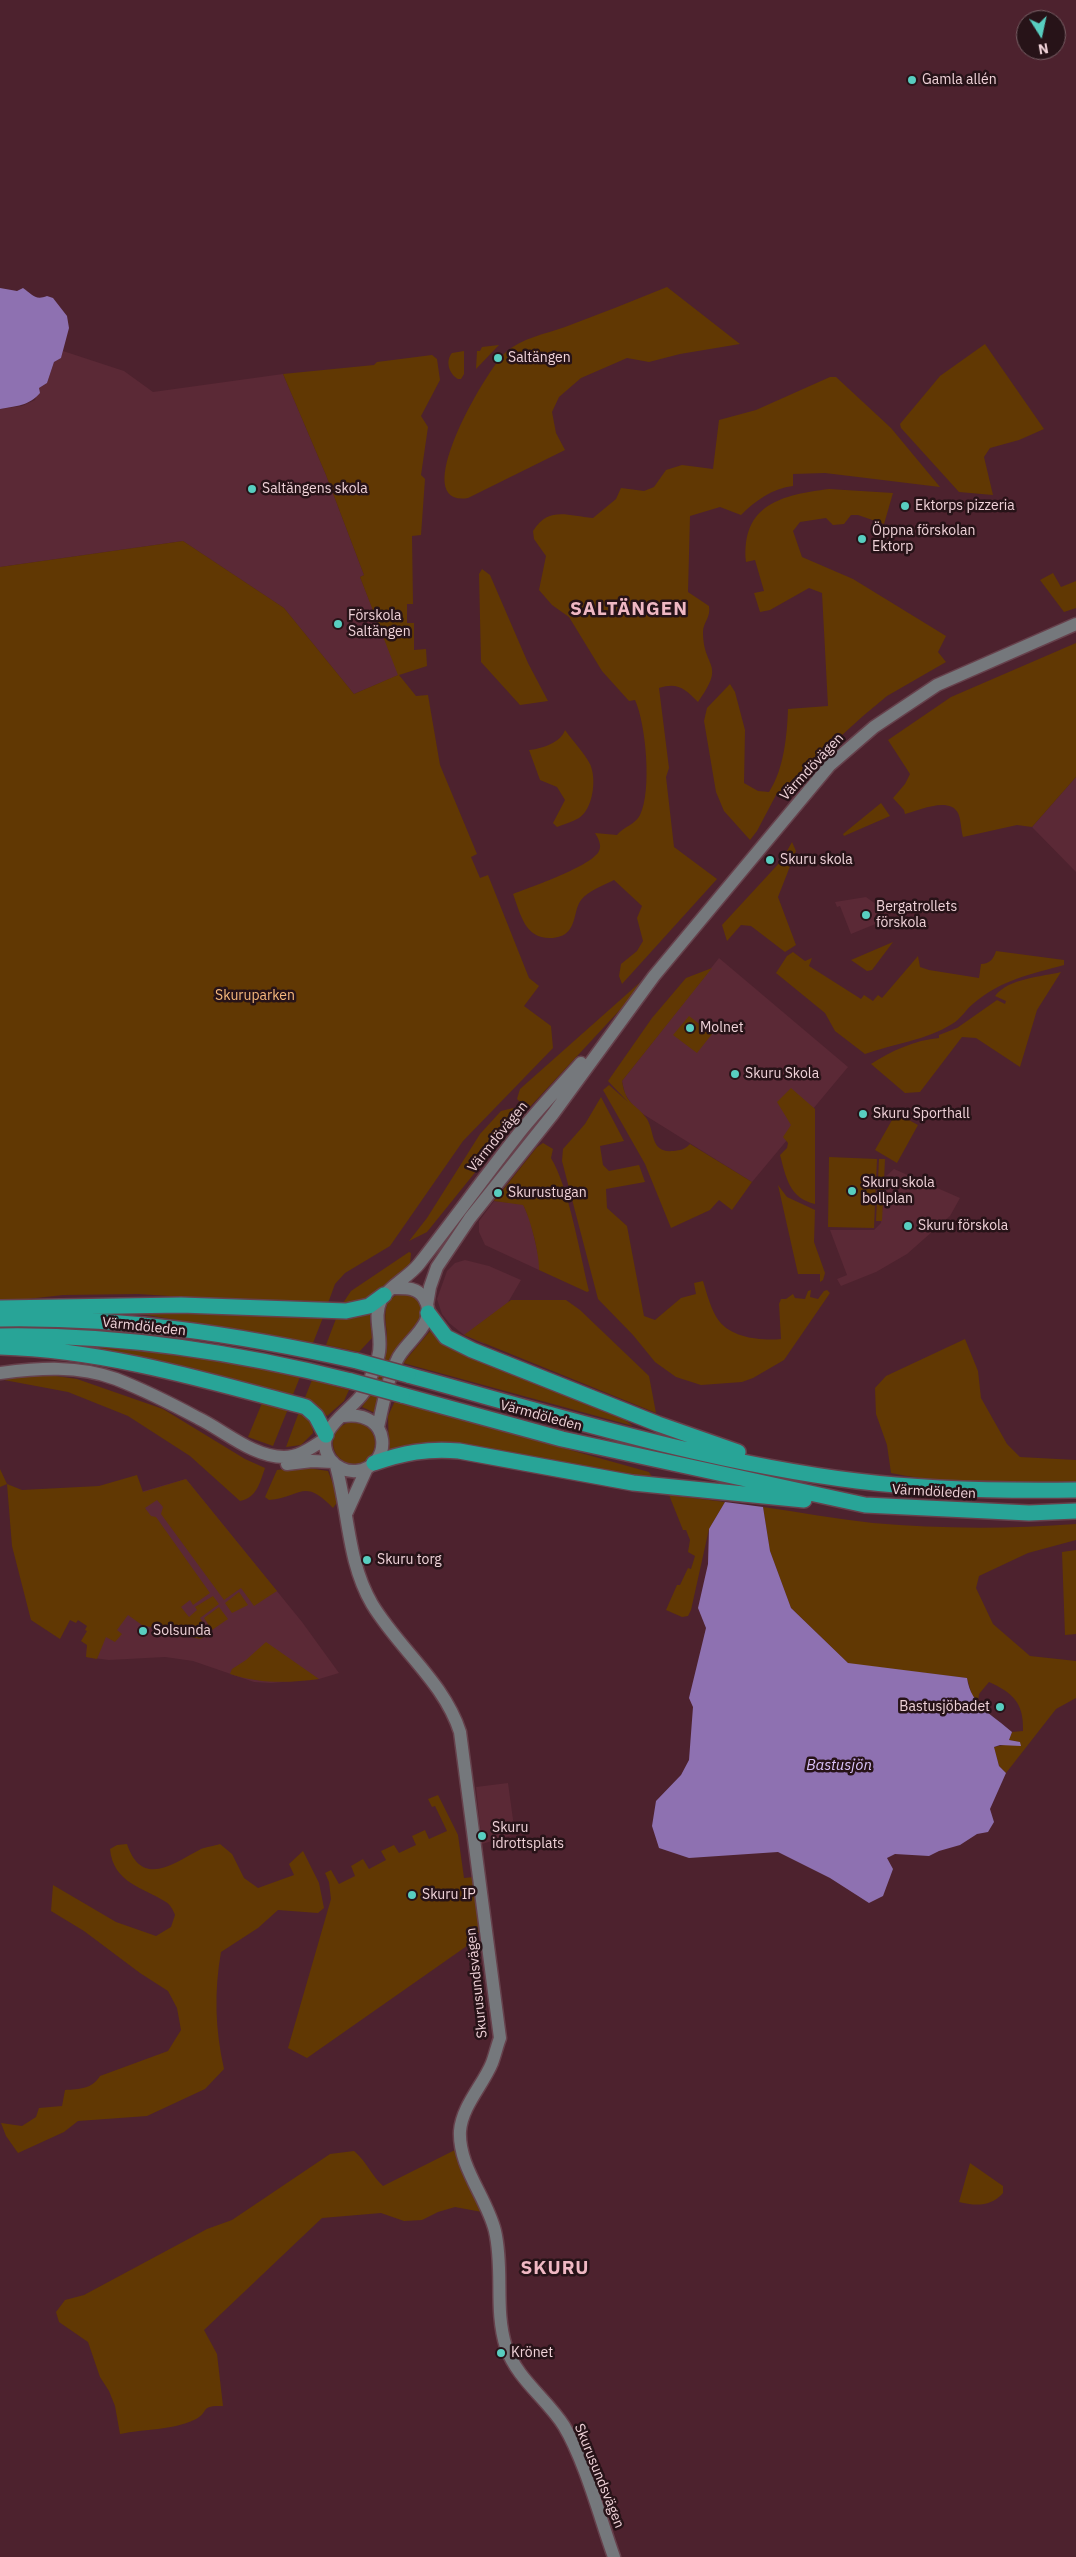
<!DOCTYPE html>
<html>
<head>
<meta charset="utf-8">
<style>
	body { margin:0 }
	#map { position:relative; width:1076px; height:2557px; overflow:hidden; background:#4d222e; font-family:"IBM Plex Sans",sans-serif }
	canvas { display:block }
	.north { position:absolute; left:1016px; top:10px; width:50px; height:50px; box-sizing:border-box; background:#271318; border:1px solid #775f65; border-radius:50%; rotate:170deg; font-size:14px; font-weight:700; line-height:20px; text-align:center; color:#efd2d8 }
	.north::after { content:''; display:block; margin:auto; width:18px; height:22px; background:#58cec0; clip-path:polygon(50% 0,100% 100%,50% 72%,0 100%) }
</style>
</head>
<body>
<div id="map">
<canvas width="1076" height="2557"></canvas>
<div class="north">N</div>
</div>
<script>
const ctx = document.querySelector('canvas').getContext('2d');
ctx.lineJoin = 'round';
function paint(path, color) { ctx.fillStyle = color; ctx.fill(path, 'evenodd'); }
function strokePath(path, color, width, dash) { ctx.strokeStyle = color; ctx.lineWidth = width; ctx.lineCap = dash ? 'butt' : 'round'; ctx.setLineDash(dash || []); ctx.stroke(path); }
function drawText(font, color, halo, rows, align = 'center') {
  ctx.font = font + ' "IBM Plex Sans",sans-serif'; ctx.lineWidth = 5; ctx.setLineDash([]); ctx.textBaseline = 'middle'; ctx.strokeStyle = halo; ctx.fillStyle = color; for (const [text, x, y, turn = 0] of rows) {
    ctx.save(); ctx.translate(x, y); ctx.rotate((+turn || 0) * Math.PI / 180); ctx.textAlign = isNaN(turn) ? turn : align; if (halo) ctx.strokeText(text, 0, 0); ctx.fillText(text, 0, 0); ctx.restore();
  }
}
const built = new Path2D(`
	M63,351L124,371L153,392L283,374L326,475L364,575L360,577L399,675L354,694L284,608L183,541L0,567V409L22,406L35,400L39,388L47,383L54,362L61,358Z
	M1076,777V872L1032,827Z
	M866,897L887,912L890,918L851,934L840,906L837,907L835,902Z
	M719,958L848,1067L752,1182L635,1109L625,1094L622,1081Z
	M894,1169L960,1198L950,1216L907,1254L876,1272L841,1286L837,1279L847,1275L830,1230H874L881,1223L885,1177Z
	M494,1201L523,1204L530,1220L540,1262L539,1270L485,1245L479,1232V1221Z
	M465,1260L489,1266L521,1280L484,1344L464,1335L449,1323L442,1314L437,1299L447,1271L455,1263Z
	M186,1479L302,1622L339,1673L319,1679L271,1683L254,1682L193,1661L165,1657L109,1660L86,1657L102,1503Z
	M508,1783L515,1834L482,1844L476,1787Z`);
const green = new Path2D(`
	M667,287L740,344L680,354L649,362L627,358L581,378L559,397L552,412L556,433L565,450L468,498C405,508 487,368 506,352C522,338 545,334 565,327C599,314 633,301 667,287Z
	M985,344L1044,429L1019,440L990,448L984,457L993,495L959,492L901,428L900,424L940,376Z
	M499,345L476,369L477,351H480L482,347Z
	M464,351V374L461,379H458C449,374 445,361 452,353Z
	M432,355L437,359L440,380L421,416L428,427L421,475L425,479L421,535L412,536L413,604H407V623H414V650L426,649L427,666L399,675L416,696L428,695L440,765L477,854L471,857L480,878L488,875L529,978L539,986L524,1006L551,1026L553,1048L463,1141L390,1246L345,1273L335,1284L327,1306L138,1294L63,1295L0,1302V567L183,541L284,608L354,694L398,675L360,577L364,575L326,475L283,374L374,365L377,362Z
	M830,377H836L891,428L940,487L825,473L793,474V486C773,488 755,501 741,515L720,507L690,516L688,592L709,606C711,618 703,622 703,632C703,669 727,662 698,702C685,689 678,682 659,688L669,768L666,777L674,847L717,879L622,984L619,976L621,964L637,951L643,941L637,918L642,906L614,880C604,885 588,891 581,900C575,908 576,920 570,929C566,935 560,937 553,938C525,940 521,915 513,894C531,887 592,866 599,851C602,845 598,838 595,833L617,835C623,827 636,824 640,815C652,791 646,724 635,700L629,701L602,671L569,617L552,605L539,590L546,556L534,539L533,531C549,506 567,516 593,518L616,499L621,488L644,491L654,487L666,470L682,465L713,469L719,420L756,410Z
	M829,489L893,493L884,524L858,515H851L844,524L833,525L826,518L800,522L793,531L802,557L853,579L946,636L938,652L946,662L887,696L863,716L776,795L757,831L750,840L724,811L716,792L704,721L707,708L730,684L735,692L745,730L744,783L758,791L769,792C784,769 787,736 788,709L828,706L822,593L809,588L770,610L760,612L754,593L764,591L755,560L746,562C741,504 782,495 829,489Z
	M482,569L490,575L528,663L548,701L520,705L481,662L479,574Z
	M1053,573L1061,587L1076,581V608L1064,612L1040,580Z
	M1076,643V777L1032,827L1017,825L963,837C961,830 961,819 958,813C949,796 918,811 905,814L904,810L893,798L905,784L910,774L888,740L951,697Z
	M565,730C573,741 584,753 590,764C597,779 593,809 579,818C572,822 564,824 557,827L553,823L565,800L557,787L540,780L529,750C540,749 561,743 565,730Z
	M881,803L890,816L844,836L843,834Z
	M792,842L796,851L778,897L796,945L785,952L751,926L741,925L727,941L722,925L782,860Z
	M893,942L872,970L867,971L851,960Z
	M996,951L1064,960V965C1031,974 1001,980 974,1003C966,1009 961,1019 952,1024C927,1040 893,1044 865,1054L835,1031L825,1013L776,973L787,956L793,952L805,961L812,958L809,966L861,999L864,995L873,1001L878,995L882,998L918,956L920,967L929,970L979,978L981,964C990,964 994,958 996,951Z
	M712,968L622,1081C626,1106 636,1103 647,1119C655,1132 650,1153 673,1151C681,1150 684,1150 690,1144L752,1182L732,1210L719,1200L710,1210L671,1228L645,1164L603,1090L609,1085L628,1102L608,1081L652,1018L686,978Z
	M1061,972L1037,1010L1020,1067L976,1038L962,1037L920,1092L905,1093L871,1064C891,1051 915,1040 939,1038V1035L957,1028L997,1000L1005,1004L1006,1001L995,996C1009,978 1041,977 1061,972Z
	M645,978L630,999L528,1109L517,1099L520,1089Z
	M689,1016L712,1034L697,1053L673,1035Z
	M791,1088L815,1109V1204C789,1198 786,1177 780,1155L787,1148L788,1143L783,1137L791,1125L777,1102Z
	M601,1097L624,1141L600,1146L603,1165L609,1171L639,1165L645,1182L606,1189L607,1208L627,1226L644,1316L655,1320L681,1298L696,1294L694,1283L703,1281C707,1294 711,1310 719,1321C732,1338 762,1341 781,1339L779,1304L781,1299H786L793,1294L795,1298L805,1299L808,1291L811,1290L810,1297L818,1299L824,1291L827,1290L830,1293L784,1360L753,1378L742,1382L701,1385L676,1377L655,1362L633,1335L598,1299L562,1161L563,1149L585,1124Z
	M513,1108L523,1113L427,1232L409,1241L427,1218L480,1134L501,1111Z
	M896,1113L918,1125L897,1163L875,1150Z
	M543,1143L553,1149L551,1158C569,1188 580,1254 589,1291L587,1292L539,1270C540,1256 530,1217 523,1205L494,1201L537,1147Z
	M829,1157L877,1159L874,1228L828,1227Z
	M879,1159H885L882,1221H876Z
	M778,1185L787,1197L815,1210L814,1242L825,1273L823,1280L820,1282V1274H798Z
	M409,1252L411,1253L410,1265L402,1276L386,1284L368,1299L341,1306L351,1291Z
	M401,1293C413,1296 422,1299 421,1314C417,1327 406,1334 398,1346C385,1364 378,1392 375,1413L362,1407C375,1389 386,1360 387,1337C387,1328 384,1319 386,1309C387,1301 393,1296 401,1293Z
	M511,1300H566L580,1310L649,1376L656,1413L464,1335Z
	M371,1308L370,1320L372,1338L359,1352L326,1345L337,1316Z
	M196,1311L324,1315L313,1343L129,1312Z
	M430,1331L443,1344L460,1353L620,1416L633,1426L403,1363Z
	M965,1339L978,1371L981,1398L1007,1444L1020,1457L1076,1460V1482C1015,1483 951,1486 891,1473L887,1445L876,1414L875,1388L886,1376Z
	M40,1343C127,1348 214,1357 300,1377L292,1397Z
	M18,1374H42L77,1379L163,1409L245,1459L265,1468C260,1482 257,1498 240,1501L190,1456L128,1416L68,1392L4,1380Z
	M312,1380L349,1390L344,1401L327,1416L304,1400Z
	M395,1401L649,1472L652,1477L613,1474L447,1443H418L389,1451L388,1416Z
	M262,1403L288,1409L273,1446L248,1437Z
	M299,1412C308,1417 313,1423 313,1433L301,1445L286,1447Z
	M333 1443a21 21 0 1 1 42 0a21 21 0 1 1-42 0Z
	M301,1467L328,1471L339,1500L333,1508C304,1477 301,1497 269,1500L265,1497L277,1470Z
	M0,1469L7,1484L22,1490L99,1486L137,1475L143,1492L186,1479L277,1591L254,1606L241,1588L224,1600L161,1514L163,1507L157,1500L145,1508L151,1516L156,1517L210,1593L193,1605L190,1600L181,1607L189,1617L197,1610L195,1607L213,1596L219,1604L200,1618L210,1634L200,1639L142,1625L128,1615L117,1630L122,1634L115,1642L106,1637L97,1659L86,1657L87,1645L81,1641L87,1631L85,1630L87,1626L78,1620L76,1623L70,1620L60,1639L31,1620L12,1546L7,1484L0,1487Z
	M669,1495L725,1502L709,1529L691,1610L688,1616L682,1617L666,1610L677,1585H680L688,1568L691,1569L695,1556L688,1552L690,1540L686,1530H683Z
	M763,1507C799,1512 836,1519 873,1523C940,1529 1009,1529 1076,1524V1540L1028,1553L979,1576L976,1588L993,1624L1030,1656L1076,1661V1698L1056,1709L1006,1773L999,1766L994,1747L1020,1742L1009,1740L1012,1732L1023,1731C1024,1703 1013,1693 989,1682L979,1694L978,1702L972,1695L967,1678L849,1664L791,1608L770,1551Z
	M1076,1550V1634L1065,1635L1062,1552Z
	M239,1592L248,1605L232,1613L225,1603Z
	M219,1607L228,1619L212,1630L204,1618Z
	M266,1642L319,1679C288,1683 261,1684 230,1674L232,1669L246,1660Z
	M438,1795L458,1835L464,1878L474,1877L480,1930L474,1941L307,2058L288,2048L331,1899L329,1882L325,1873L331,1870L339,1884L355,1876L351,1866L363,1859L369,1869L386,1860L381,1851L394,1845L399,1853L416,1845L412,1836L425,1830L429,1839L447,1831L435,1806L432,1807L428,1799Z
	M127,1844C142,1889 174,1863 201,1849C206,1847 214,1846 220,1844L232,1854L244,1878L258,1888L294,1875L289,1864L303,1851L319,1883L324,1908L318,1913L278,1910L258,1928L221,1952C214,1992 215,2029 224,2069L205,2089L147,2116L78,2121L64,2132L18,2153L6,2136L1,2123L22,2126L36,2117L39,2108L62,2106L65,2090C80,2089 92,2089 100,2076L168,2051L181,2030L177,2008L168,1991L140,1973L84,1931L51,1911L53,1885L116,1922L156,1936L171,1927L175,1915C173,1910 170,1904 166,1902C144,1888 113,1883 110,1849L117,1845Z
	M457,2149L482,2212L455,2207L438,2212L422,2220L404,2221L381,2213L322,2218L204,2330L217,2354L223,2406C198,2405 211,2412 194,2420C173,2430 144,2429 120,2434L115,2406L109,2391L100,2377L88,2342L59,2322L56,2312L65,2300L84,2295L207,2229L232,2220L330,2154L354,2151C367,2162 371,2175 383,2186Z
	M970,2163L1003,2186V2193C991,2207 975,2206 959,2202Z`);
const water = new Path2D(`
	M0,288L17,291L23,288C32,294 35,301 47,296L53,298L67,316L69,328L61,358L54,362L47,383L39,388L40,393C29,406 16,406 0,409Z
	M725,1502L763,1507L770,1551L791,1608L848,1663L967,1678C971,1706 993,1715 1012,1732L1009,1740L1020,1742L1021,1746L1000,1745L994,1747L999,1766L1006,1773L990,1809L994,1822L988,1832L977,1834L960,1845L939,1851L929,1856L895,1854L887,1858L893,1869L883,1896L869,1903L830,1878L778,1852L689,1858L659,1848L652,1826L656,1801L681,1775L689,1760L693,1707L689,1698L706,1628L698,1608L708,1564L709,1529Z`);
const secondary = new Path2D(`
	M427,1305L430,1287L437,1267L470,1218L553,1114L654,976L830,765L874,727L937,685L1076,624
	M0,1373C39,1368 78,1365 116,1379C144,1390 172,1404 198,1418C225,1431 253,1457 284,1457C300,1457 312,1447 325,1439
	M343,1416C393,1409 393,1468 356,1471C346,1472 336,1467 330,1459C311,1430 350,1413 364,1392C370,1382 374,1368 378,1357C384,1338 372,1318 381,1300C389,1286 409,1277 419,1264C452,1222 483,1179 516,1137C536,1111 559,1088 581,1063
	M378,1427C383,1405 387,1381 397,1360C405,1341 440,1323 424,1298C417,1287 405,1288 394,1288
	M287,1464L312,1461L333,1462
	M336,1466C349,1513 347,1561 372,1604C399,1649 444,1682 460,1732L500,2038C497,2046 495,2055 492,2063C483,2085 462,2106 460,2131C458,2166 487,2198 495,2231C504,2270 494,2309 506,2347C517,2379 547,2399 564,2426C585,2461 600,2518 614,2557
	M347,1512L367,1468`);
const highway = new Path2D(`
	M0,1308L181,1305L346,1311L369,1306L384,1295
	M428,1313L446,1337L472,1350L658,1424L738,1452
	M0,1319C124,1317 236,1334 357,1361
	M0,1336C119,1334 236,1352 351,1381
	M0,1347C105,1350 205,1380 306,1407L316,1416L326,1435
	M408,1375C555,1415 704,1462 857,1481C929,1490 1003,1491 1076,1490
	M402,1395L562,1439L865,1505L1029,1513L1076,1511
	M374,1463C403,1453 428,1448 459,1451L633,1483L804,1500`);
const highwayBridge = new Path2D(`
	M357,1361L408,1375
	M351,1381L402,1395`);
const markers = [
	[912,80,5,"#58cec0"],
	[498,358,5,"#58cec0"],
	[252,489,5,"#58cec0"],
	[905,506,5,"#58cec0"],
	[862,539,5,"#58cec0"],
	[338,624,5,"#58cec0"],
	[770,860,5,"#58cec0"],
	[866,915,5,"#58cec0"],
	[690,1028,5,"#58cec0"],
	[735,1074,5,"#58cec0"],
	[863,1114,5,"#58cec0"],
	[852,1191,5,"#58cec0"],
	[498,1193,5,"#58cec0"],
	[908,1226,5,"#58cec0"],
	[367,1560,5,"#58cec0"],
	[143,1631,5,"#58cec0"],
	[1000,1707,5,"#58cec0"],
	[482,1836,5,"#58cec0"],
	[412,1895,5,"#58cec0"],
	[501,2353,5,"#58cec0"]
];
const poiNames = [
	["Gamla allén",922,80],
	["Saltängen",508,358],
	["Saltängens skola",262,489],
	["Ektorps pizzeria",915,506],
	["Öppna förskolan",872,531],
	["Ektorp",872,547],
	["Förskola",348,616],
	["Saltängen",348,632],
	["Skuru skola",780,860],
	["Bergatrollets",876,907],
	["förskola",876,923],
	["Molnet",700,1028],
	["Skuru Skola",745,1074],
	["Skuru Sporthall",873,1114],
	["Skuru skola",862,1183],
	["bollplan",862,1199],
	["Skurustugan",508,1193],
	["Skuru förskola",918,1226],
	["Skuru torg",377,1560],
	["Solsunda",153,1631],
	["Bastusjöbadet",990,1707,"right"],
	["Skuru",492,1828],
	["idrottsplats",492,1844],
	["Skuru IP",422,1895],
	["Krönet",511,2353]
];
const streetNames = [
	["Värmdövägen",812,767,-47],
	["Värmdövägen",498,1137,-51],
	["Värmdöleden",144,1327,6],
	["Värmdöleden",541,1416,15],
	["Värmdöleden",934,1492,3],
	["Skurusundsvägen",477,1983,-96],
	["Skurusundsvägen",599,2476,68]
];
const parkNames = [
	["Skuruparken",255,996]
];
const waterNames = [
	["Bastusjön",839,1766]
];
const districtNames = [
	["SALTÄNGEN",629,610],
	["SKURU",555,2269]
];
paint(built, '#5b2936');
paint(green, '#613803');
paint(water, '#8e71b1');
strokePath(secondary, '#66414c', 15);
strokePath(highway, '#66414c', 18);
strokePath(secondary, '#75787c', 12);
strokePath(highway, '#28a497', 15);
strokePath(highwayBridge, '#66414c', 18, []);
strokePath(highwayBridge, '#28a497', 15);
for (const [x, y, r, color] of markers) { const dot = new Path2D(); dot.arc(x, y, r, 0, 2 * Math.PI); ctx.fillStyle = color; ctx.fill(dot); strokePath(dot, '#271318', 2); }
drawText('14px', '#efd2d8', '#271318', poiNames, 'left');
drawText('14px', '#efd2d8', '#271318', streetNames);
drawText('14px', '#f7b97d', '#271318', parkNames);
drawText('italic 15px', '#dac2f9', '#271318', waterNames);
ctx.letterSpacing = '1px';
drawText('bold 19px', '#efb8c3', '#271318', districtNames);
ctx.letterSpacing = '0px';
</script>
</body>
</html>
